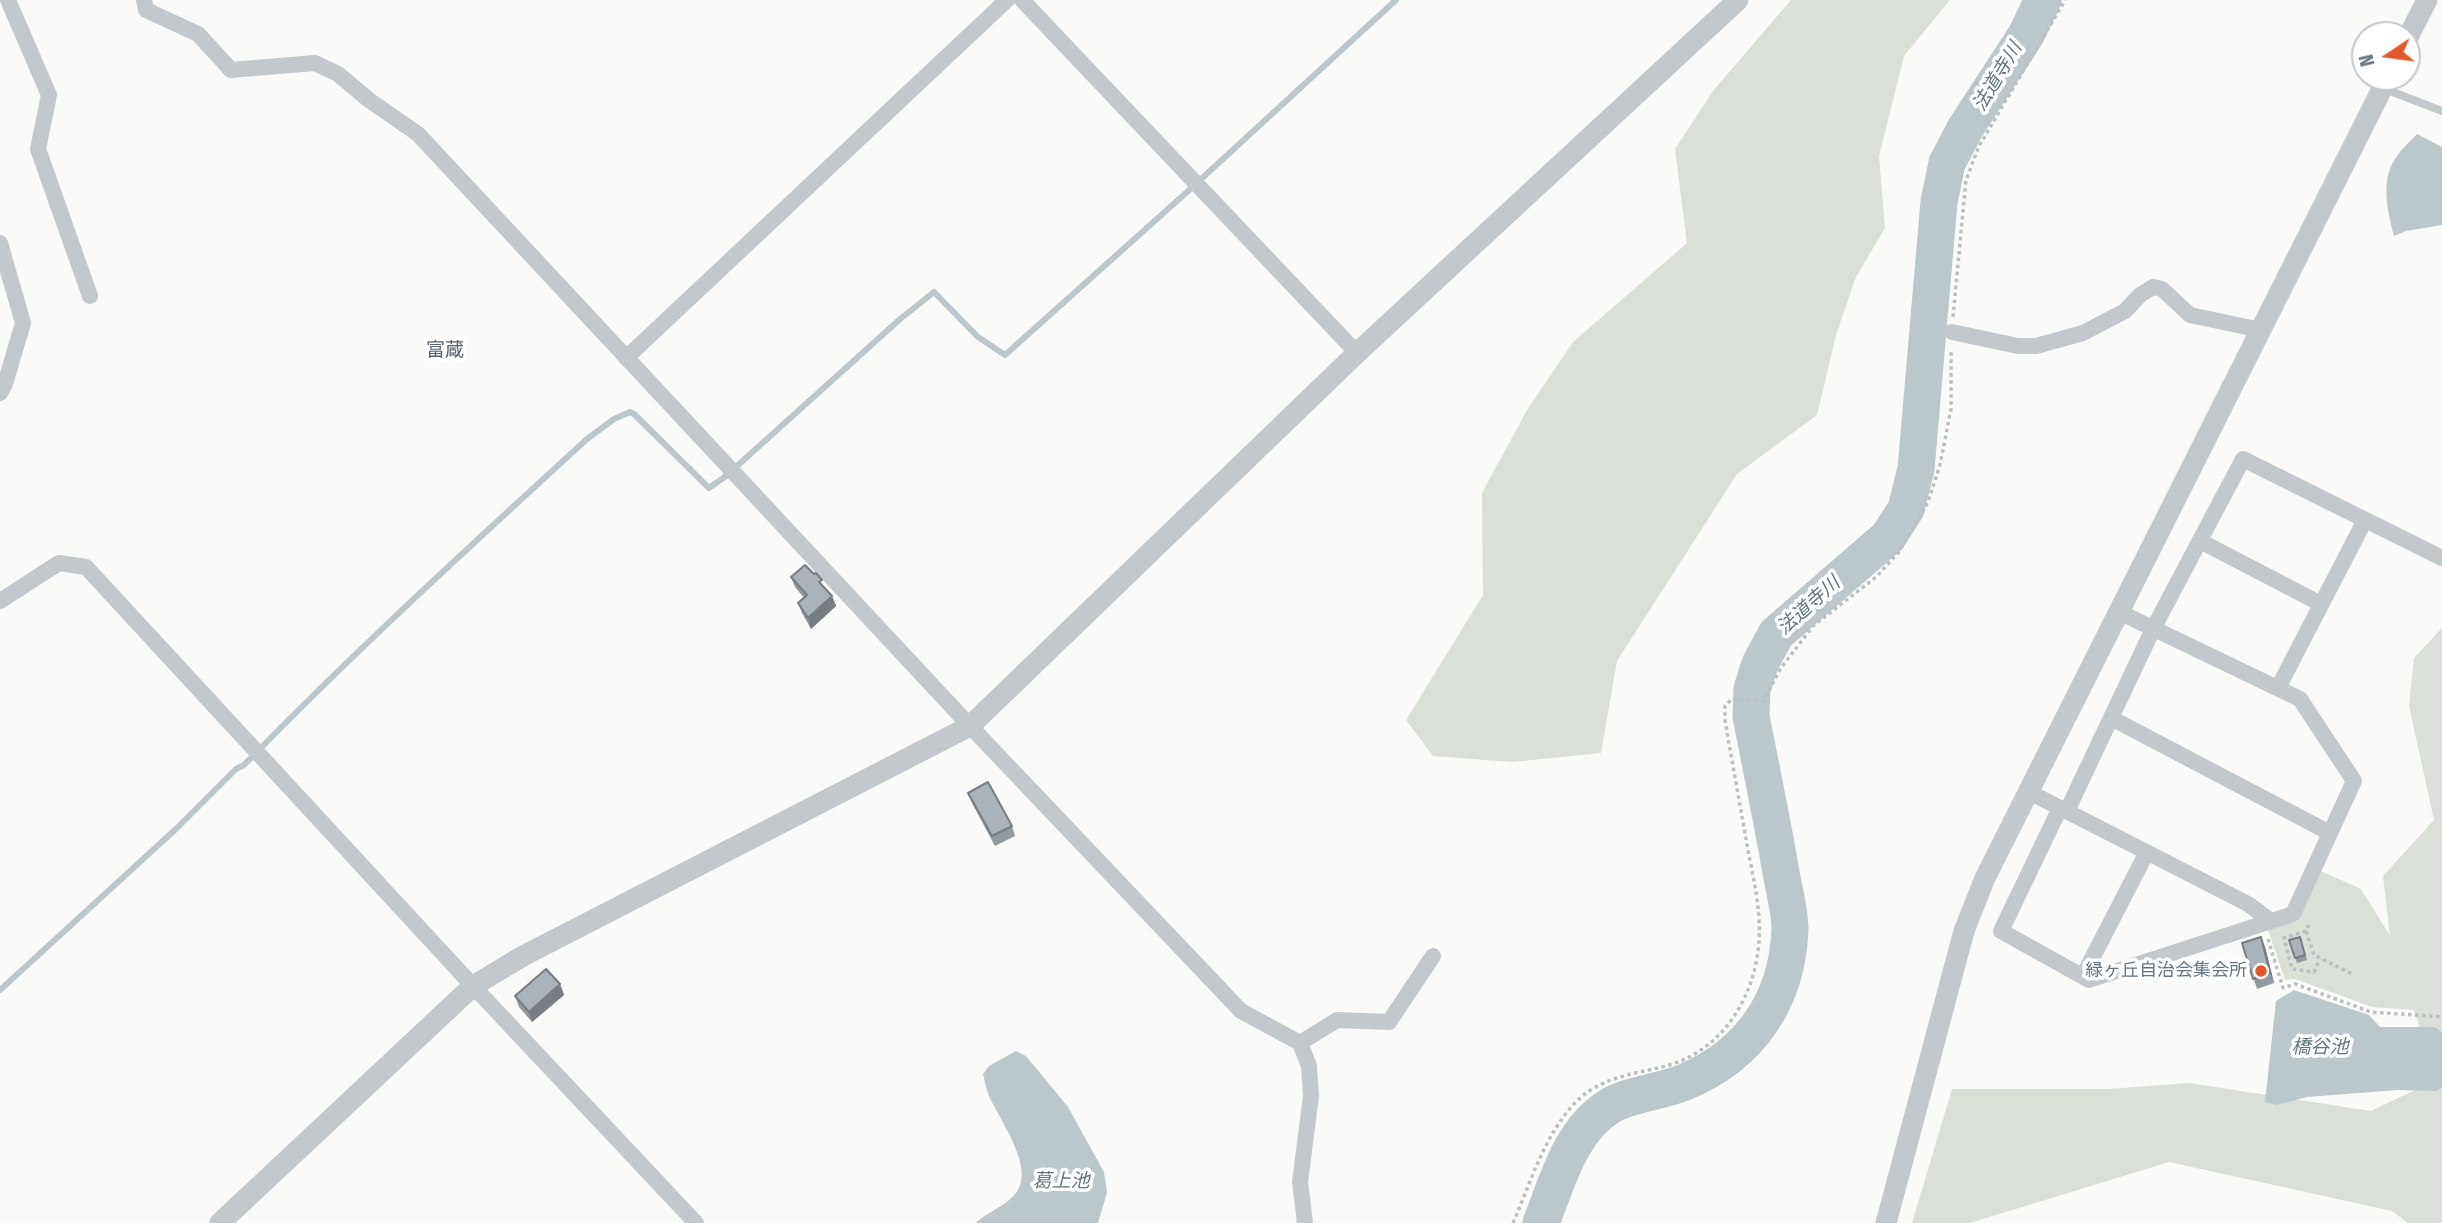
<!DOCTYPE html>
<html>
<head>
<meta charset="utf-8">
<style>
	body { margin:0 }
	#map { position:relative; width:2442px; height:1223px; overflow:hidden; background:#fafaf8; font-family:"Fira Sans Condensed",sans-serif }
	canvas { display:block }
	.north { position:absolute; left:2351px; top:21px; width:70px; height:70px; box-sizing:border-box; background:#fff; border:2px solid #c1c8cd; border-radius:50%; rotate:257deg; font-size:19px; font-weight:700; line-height:28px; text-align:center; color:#657683 }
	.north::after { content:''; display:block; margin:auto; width:24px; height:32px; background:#e4572e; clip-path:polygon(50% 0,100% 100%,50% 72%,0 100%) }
</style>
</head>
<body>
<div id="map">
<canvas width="2442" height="1223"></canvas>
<div class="north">N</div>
</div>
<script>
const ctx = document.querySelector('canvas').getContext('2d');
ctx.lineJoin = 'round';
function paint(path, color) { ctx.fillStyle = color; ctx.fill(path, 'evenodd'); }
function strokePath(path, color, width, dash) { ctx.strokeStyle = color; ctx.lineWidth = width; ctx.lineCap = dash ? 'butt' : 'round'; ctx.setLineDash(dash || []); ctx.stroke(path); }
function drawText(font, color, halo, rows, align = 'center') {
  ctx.font = font + ' "Fira Sans Condensed","Noto Sans JP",sans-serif'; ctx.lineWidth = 7; ctx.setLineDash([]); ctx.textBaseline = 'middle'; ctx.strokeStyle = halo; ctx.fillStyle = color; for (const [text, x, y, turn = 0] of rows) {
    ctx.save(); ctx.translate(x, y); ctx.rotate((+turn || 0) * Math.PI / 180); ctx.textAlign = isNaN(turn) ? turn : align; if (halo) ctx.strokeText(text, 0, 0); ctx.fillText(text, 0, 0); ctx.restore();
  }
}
const green = new Path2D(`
	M1791,0H1950L1904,56L1879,156L1885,228L1856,277L1836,335L1817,415L1737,474L1617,661L1601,753L1512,762L1433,756L1406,720L1483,595L1482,493L1527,410L1573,342L1687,243L1675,149L1713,91Z
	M2442,628V1223H2408L2392,1211L2169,1162L1970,1223H1912L1952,1089H2109L2189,1083L2371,1111L2436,1080L2414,1010L2372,1007L2295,979L2285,980L2268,930L2318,878L2321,871L2361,889L2390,936L2383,876L2434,820L2409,706L2414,658Z`);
const water = new Path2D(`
	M2417,134L2442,147V225L2406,231L2394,236C2388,212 2380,181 2395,159C2400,150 2410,142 2417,134Z
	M2294,990L2369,1015L2380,1027H2434L2442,1032V1088L2436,1091L2398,1090L2307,1097L2277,1105L2265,1102L2276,1001Z
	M1016,1051L1026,1056L1068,1107L1104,1172L1107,1193L1098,1223H976C988,1211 1005,1207 1016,1193C1036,1168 999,1119 989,1096C986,1089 985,1081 983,1074L989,1066Z`);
const stream = new Path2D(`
	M0,990L177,828L236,769L244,765C354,652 470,546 587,439L614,419L630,412L634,414L709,488L726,476L899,320L934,292L978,337L1005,355L1187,192L1396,0`);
const river = new Path2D(`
	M1541,1223C1557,1183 1570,1130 1610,1106C1627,1095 1664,1091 1685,1082C1751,1054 1787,1000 1790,930C1790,911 1784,890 1781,872C1772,820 1761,768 1751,716L1752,689L1760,664L1776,634L1888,537L1906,509L1916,469L1939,202L1947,163L1966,127L2026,35L2043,0`);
const path = new Path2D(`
	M1953,317L1966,180L1979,146L2065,0
	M2309,925L2306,931L2314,955L2352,974
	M2306,931L2284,938L2292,969L2314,972L2320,959
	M2268,939L2283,988L2295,984L2371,1012L2442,1017
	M1513,1223C1531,1182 1544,1135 1576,1102C1601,1076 1637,1074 1669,1065C1724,1049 1756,995 1759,940C1761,908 1753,877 1747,845C1740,804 1732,762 1725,720V706L1732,699L1763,701L1781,668L1813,626L1876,577L1898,553L1928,502L1940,465L1951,409V349`);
const service = new Path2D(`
	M2385,89L2442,111`);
const minor = new Path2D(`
	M8,0L49,95L38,149L90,296
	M144,0L146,10L198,34L231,70L315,63L338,74L369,100L418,134L970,726L1241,1011L1300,1043L1337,1020L1389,1022L1433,956
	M1022,0L1357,353
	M0,243L23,323L5,384L0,393
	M1952,332L2018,346H2036L2083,333L2125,311L2140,295L2153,287L2162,289L2190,315L2261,330
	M626,358L1007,0
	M2200,541L2321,604
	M0,601L59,563L86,567L473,986L696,1223
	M2278,688L2365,520
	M2111,718L2330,833
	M2029,792L2248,904L2271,921
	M2060,808L2001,931L2089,980L2293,914L2354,781L2300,699L2119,612
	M2067,811L2153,629L2243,459L2442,558
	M2083,976L2147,852
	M1300,1043L1309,1066L1311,1096L1300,1182L1305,1223`);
const tertiary = new Path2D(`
	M2407,39L2427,0
	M220,1223L473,986L523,956L970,726L1357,353L1738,0
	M1886,1223L1964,931L1985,878L2388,77`);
const wall = new Path2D(`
	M791,577L825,587L832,596L836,606L811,629L802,613L798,603L804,598L795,587Z
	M968,793L1012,826L1015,836L995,846L972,803Z
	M2300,937L2307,960L2297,963L2289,940Z
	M2242,943L2265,947L2274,983L2257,989Z
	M560,984L564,995L532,1022L519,1007L515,996Z`);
const shadedWall = new Path2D(`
	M832,596L836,606L811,629L808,618Z
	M2261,937L2265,947L2274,983L2270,973Z
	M560,984L564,995L532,1022L529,1012Z`);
const building = new Path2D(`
	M805,565L814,574L816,573L822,580L819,582L832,596L808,618L798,603L807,595L791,577Z
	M988,782L1012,826L992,836L968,793Z
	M2261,937L2270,973L2253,979L2242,943Z
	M2300,937L2305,955L2295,958L2289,940Z
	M546,969L560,984L529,1012L515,996Z`);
const markers = [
	[2261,971,7,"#e4572e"]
];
const poiNames = [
	["緑ヶ丘自治会集会所",2247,971]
];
const waterNames = [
	["法道寺川",1998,77,-59],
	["法道寺川",1809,606,-42],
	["橋谷池",2320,1048],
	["葛上池",1061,1182]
];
const neighbourhoodNames = [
	["富蔵",445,351]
];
paint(green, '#dadfd7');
paint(water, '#bbc7cb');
strokePath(stream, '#bbc7cb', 6);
strokePath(river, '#bbc7cb', 37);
strokePath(path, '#bbbfc2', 3.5, [3.5, 3.5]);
strokePath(service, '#c3c8cc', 8);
strokePath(minor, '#c3c8cc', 16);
strokePath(tertiary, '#c3c8cc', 21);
paint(wall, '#929a9f');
paint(shadedWall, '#777d82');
paint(building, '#aab3b9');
strokePath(building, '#777d82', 2);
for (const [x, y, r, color] of markers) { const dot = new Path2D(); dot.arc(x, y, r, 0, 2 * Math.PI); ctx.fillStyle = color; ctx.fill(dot); strokePath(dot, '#fff', 2.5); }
drawText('18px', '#657683', '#fff', poiNames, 'right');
drawText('italic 19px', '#60757c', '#fff', waterNames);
drawText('19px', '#57646e', '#fff', neighbourhoodNames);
</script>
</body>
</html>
